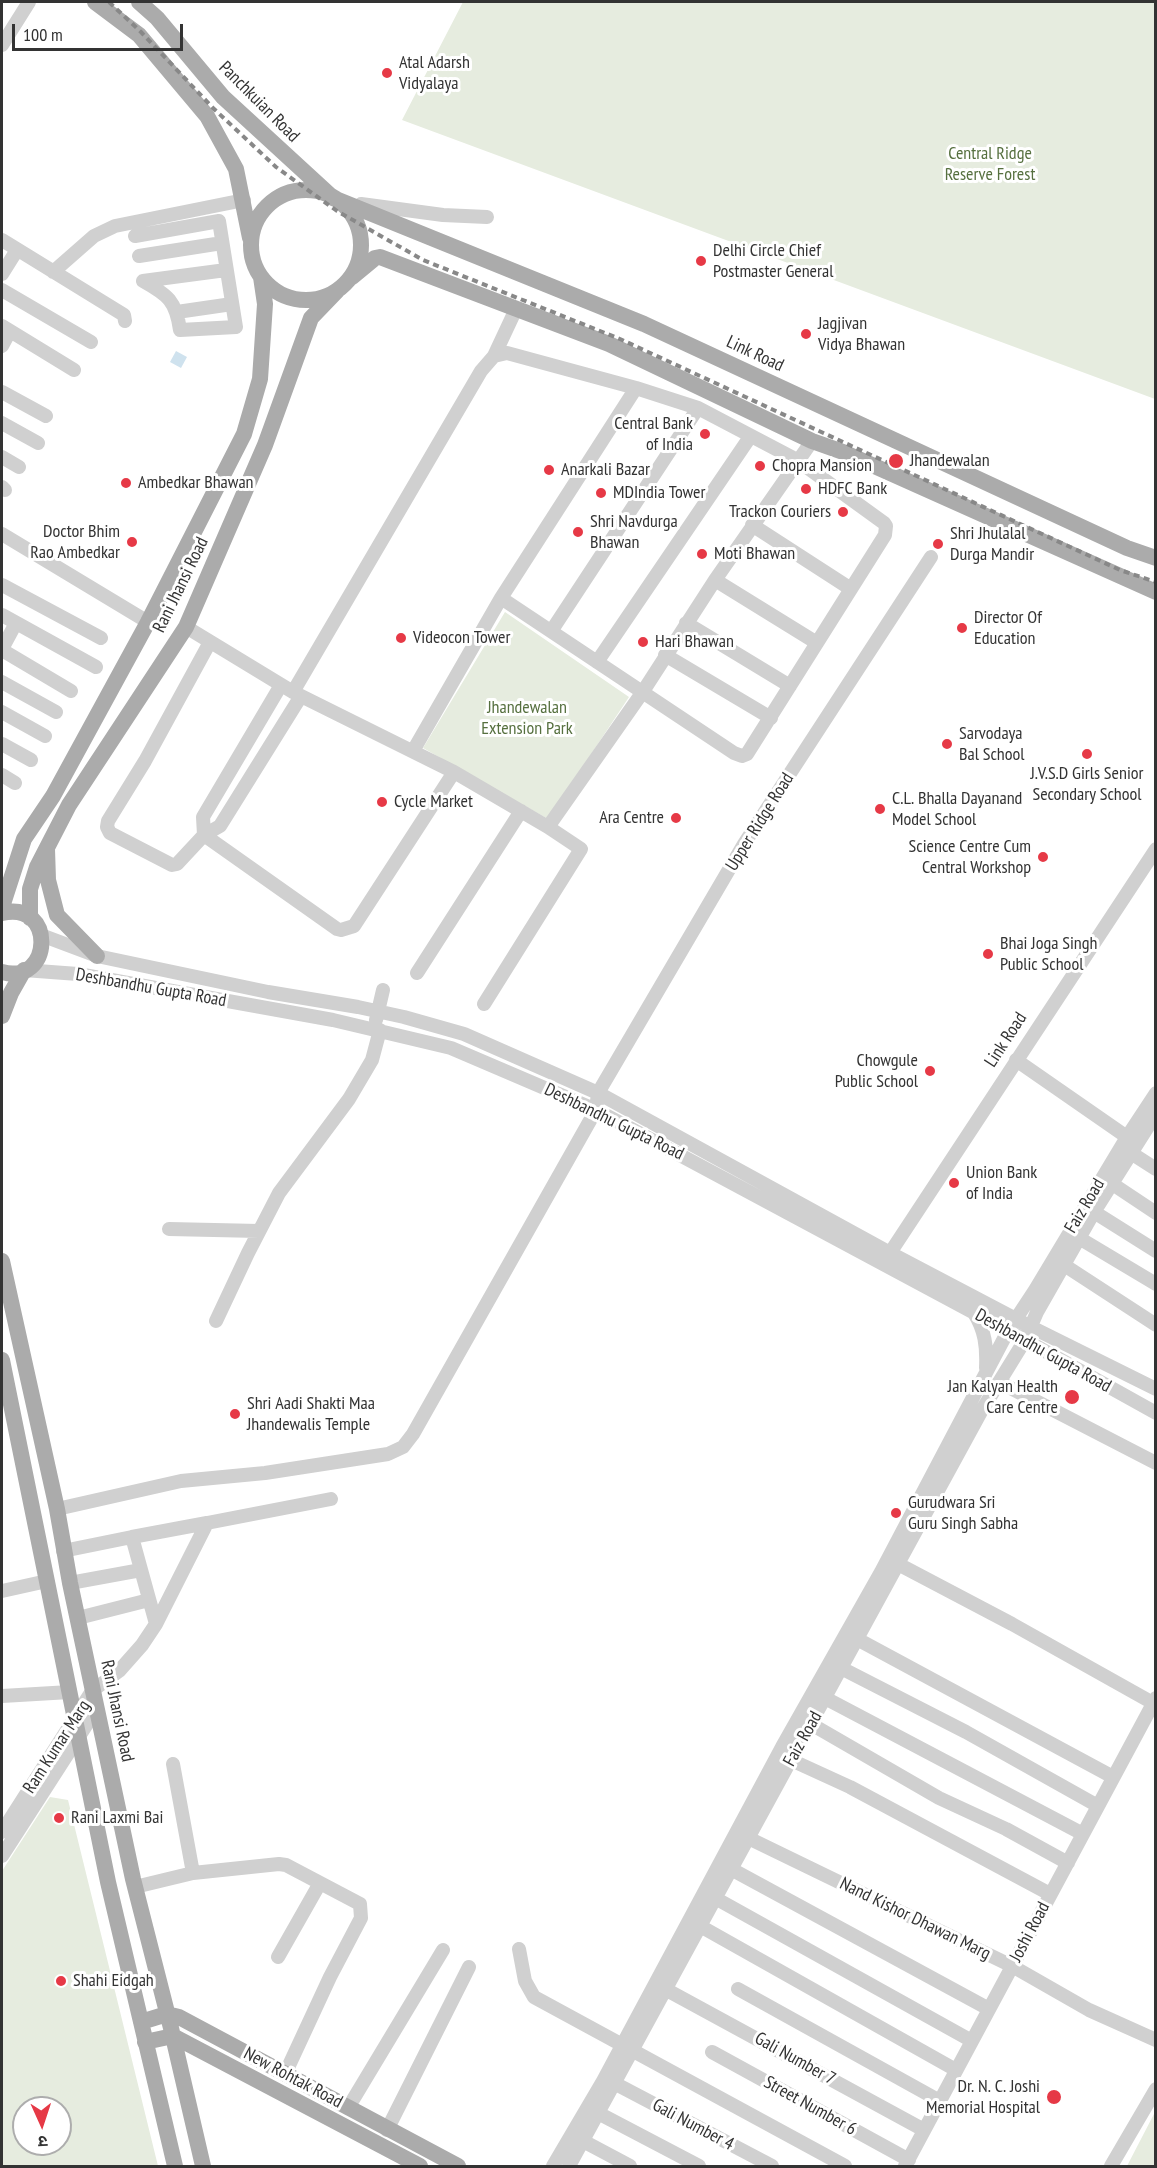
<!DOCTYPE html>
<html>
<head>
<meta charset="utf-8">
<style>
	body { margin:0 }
	#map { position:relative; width:1157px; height:2168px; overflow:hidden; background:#fff; font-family:"PT Sans Narrow","Noto Sans Devanagari",sans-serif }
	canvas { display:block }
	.frame { position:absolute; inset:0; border:3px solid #333; pointer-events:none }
	.north { position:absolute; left:12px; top:2096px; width:60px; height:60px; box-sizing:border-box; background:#fff; border:2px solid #adadad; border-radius:50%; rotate:177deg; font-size:16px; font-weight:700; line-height:24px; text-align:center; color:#333 }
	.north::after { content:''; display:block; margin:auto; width:21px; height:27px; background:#e63946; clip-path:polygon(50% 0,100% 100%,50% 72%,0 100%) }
	.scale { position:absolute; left:12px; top:24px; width:171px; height:27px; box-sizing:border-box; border:3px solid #333; border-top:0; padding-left:8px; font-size:18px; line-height:21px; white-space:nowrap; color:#333; -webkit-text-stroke:4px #fff; paint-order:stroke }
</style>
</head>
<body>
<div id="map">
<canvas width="1157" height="2168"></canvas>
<div class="frame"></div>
<div class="north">उ</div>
<div class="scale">100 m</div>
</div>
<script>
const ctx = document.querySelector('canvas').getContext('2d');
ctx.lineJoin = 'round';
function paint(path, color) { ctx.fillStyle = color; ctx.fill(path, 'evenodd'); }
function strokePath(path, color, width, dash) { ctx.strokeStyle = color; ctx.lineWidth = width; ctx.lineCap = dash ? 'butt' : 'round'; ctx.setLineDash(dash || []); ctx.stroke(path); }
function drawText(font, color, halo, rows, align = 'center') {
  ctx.font = font + ' "PT Sans Narrow",sans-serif'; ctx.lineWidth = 6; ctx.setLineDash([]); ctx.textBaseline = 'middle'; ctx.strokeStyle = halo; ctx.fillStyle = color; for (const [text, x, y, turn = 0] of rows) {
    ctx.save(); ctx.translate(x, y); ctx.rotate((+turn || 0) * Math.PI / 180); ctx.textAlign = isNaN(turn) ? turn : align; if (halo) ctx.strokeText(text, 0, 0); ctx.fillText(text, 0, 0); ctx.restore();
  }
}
const green = new Path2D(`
	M463,2H1155V399L402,120Z
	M505,612L629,697L548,819L423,748Z
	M50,1797L68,1800L158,2166H2V1871ZM24,2108H60V2144H24Z
	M1155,2112V2166H1127Z`);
const water = new Path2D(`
	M176,351L187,357L181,368L170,362Z`);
const minor = new Path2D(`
	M2,45L29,2
	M361,204L443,215L487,217
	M135,236L219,221L236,327L180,330C176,301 168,295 143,281
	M2,240L124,315L125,321
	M139,256L222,243
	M53,272L94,236L115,226L244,200
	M2,274L17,250
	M143,281L226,270
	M2,290L91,342
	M177,312L232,304
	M2,326L74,370
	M2,346L10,331
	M494,356L516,309
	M2,392L46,416
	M2,423L38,443
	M2,457L19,467
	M2,487L5,490
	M752,525L851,589
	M2,534L148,622
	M715,580L817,643
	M2,585L101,638
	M2,615L96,667
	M686,623L790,686
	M186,627L293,692L454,772L548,827L581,849L484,1004
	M552,630L698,408
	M210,642L145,761L108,821L107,827L110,833L172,865L177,864L204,835L220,826L301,696
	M2,649L16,623
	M2,650L71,691
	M665,655L771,718
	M597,662L750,437
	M2,682L56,712
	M293,692L481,371L494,356L507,353L636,388L698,408L797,460L884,523L886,526L885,535L747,754L742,756L734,753L501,598L636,388
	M2,712L45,736
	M2,744L31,760
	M413,751L501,598
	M2,775L15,783
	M548,827L642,693L715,580L812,441
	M204,835L337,929L341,930L354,926L454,772
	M204,835L203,817L281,685
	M41,935L97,956L268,992L358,1007L404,1017L464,1034L598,1093L890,1253L1031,1327L1156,1389
	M24,970L78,974L333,1020L451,1048L596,1110L1025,1340L1156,1413
	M417,973L521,811
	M376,1020L383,990
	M1016,1060L1127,1137
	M1131,1153L1156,1169
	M1111,1183L1156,1213
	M1094,1212L1156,1251
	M169,1229L259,1231
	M1079,1238L1156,1284
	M890,1253L1156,849
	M1064,1265L1156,1325
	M974,1313C985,1330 987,1347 986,1368
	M216,1321L248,1253L279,1193L349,1099L372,1060L380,1030
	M999,1382L1156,1463
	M57,1509L181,1481L265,1473L388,1454L403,1447L413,1434L596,1110L598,1093L744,844L931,557
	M132,1537L207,1523
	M63,1551L132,1537L156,1624
	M898,1564L1012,1624L1153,1703
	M70,1583L141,1570
	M2,1591L47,1581
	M78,1618L149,1600
	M857,1639L1113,1777
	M841,1668L966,1732L1098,1806
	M2,1696L70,1692
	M825,1698L1083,1834
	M811,1724L939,1798L1006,1829L1068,1863
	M791,1760L850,1787L1050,1894
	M173,1764L193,1873
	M2,1832L92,1691L119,1671L142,1645L156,1624L207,1523L331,1499
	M742,1835L1012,1966L1089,2010L1156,2040
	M2,1856L96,1710
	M731,1869L989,2009
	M135,1887L193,1873L279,1864L286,1865L360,1904L361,1918L330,1977L285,2074
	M715,1898L972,2041
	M700,1926L956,2070
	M519,1949L525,1981L534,1997L845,2166
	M278,1957L320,1883
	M665,1989L924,2130
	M738,1989L940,2101
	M712,2052L909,2160
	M614,2083L772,2166
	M348,2108L443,1950
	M598,2113L699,2166
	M387,2130L469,1967
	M583,2141L630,2166
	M553,2166L603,2081L782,1747L881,1572L1008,1331L1035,1290L1127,1137L1156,1093
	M569,2166L982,1410L1025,1340L1037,1312L1094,1212L1156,1114
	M905,2166L1156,1698
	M1111,2166L1156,2089`);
const major = new Path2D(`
	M95,2L139,35L207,116L236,169L250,238
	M139,2L157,18L223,97L333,198L644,324L1127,548L1156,558
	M251 245a55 55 0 1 1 110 0a55 55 0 1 1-110 0Z
	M352,277L375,258L380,257L609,344L812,441L843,452L1156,592
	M47,849L48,880L57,915L97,956
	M2,907L24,839L53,796L148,622L244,434L260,379L265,304L261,277
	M2,913C56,900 53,986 2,972
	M30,918V889L37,867L69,805L186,627L265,445L311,318L337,291
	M2,1016L11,993L24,970
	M2,1261L57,1509L70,1583L133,1879L171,2028L203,2166
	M2,1360L108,1882L175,2166
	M141,2022L167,2014L179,2017L458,2166
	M145,2042L173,2036L420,2166`);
const rail = new Path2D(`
	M109,2L141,32L213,108L276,167L337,211L423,260L620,339L1120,570L1156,582`);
const markers = [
	[387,73,6,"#e63946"],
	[701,261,6,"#e63946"],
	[806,334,6,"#e63946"],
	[705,434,6,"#e63946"],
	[896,461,8,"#e63946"],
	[760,466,6,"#e63946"],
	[549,470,6,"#e63946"],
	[126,483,6,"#e63946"],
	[806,489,6,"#e63946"],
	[601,493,6,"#e63946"],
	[843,512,6,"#e63946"],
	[578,532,6,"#e63946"],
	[132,542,6,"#e63946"],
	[938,544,6,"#e63946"],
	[702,554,6,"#e63946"],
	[962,628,6,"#e63946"],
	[401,638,6,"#e63946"],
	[643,642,6,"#e63946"],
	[947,744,6,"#e63946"],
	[1087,754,6,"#e63946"],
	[382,802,6,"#e63946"],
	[880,809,6,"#e63946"],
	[676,818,6,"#e63946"],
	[1043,857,6,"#e63946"],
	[988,954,6,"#e63946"],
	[930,1071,6,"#e63946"],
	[954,1183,6,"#e63946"],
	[1072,1397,8,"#e63946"],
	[235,1414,6,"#e63946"],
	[896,1513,6,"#e63946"],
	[59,1818,6,"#e63946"],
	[61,1981,6,"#e63946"],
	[1054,2097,8,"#e63946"]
];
const poiNames = [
	["Atal Adarsh",399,63],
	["Vidyalaya",399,84],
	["Delhi Circle Chief",713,251],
	["Postmaster General",713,272],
	["Jagjivan",818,324],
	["Vidya Bhawan",818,345],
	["Central Bank",693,424,"right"],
	["of India",693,445,"right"],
	["Jhandewalan",910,461],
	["Chopra Mansion",772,466],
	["Anarkali Bazar",561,470],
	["Ambedkar Bhawan",138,483],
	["HDFC Bank",818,489],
	["MDIndia Tower",613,493],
	["Trackon Couriers",831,512,"right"],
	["Shri Navdurga",590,522],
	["Bhawan",590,543],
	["Doctor Bhim",120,532,"right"],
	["Rao Ambedkar",120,553,"right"],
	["Shri Jhulalal",950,534],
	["Durga Mandir",950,555],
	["Moti Bhawan",714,554],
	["Director Of",974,618],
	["Education",974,639],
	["Videocon Tower",413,638],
	["Hari Bhawan",655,642],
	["Sarvodaya",959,734],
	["Bal School",959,755],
	["J.V.S.D Girls Senior",1087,774,"center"],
	["Secondary School",1087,795,"center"],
	["C.L. Bhalla Dayanand",892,799],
	["Model School",892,820],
	["Cycle Market",394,802],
	["Ara Centre",664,818,"right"],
	["Science Centre Cum",1031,847,"right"],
	["Central Workshop",1031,868,"right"],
	["Bhai Joga Singh",1000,944],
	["Public School",1000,965],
	["Chowgule",918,1061,"right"],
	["Public School",918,1082,"right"],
	["Union Bank",966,1173],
	["of India",966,1194],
	["Jan Kalyan Health",1058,1387,"right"],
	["Care Centre",1058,1408,"right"],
	["Shri Aadi Shakti Maa",247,1404],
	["Jhandewalis Temple",247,1425],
	["Gurudwara Sri",908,1503],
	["Guru Singh Sabha",908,1524],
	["Rani Laxmi Bai",71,1818],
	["Shahi Eidgah",73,1981],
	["Dr. N. C. Joshi",1040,2087,"right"],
	["Memorial Hospital",1040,2108,"right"]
];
const streetNames = [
	["Panchkuian Road",259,102,45],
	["Link Road",755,354,25],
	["Rani Jhansi Road",181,585,-64],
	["Upper Ridge Road",760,822,-58],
	["Deshbandhu Gupta Road",151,988,10],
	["Link Road",1006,1040,-57],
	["Deshbandhu Gupta Road",614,1122,26],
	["Faiz Road",1085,1206,-59],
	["Deshbandhu Gupta Road",1043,1351,29],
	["Rani Jhansi Road",117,1711,78],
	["Faiz Road",803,1739,-61],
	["Ram Kumar Marg",57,1747,-57],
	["Nand Kishor Dhawan Marg",915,1919,26],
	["Joshi Road",1030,1932,-62],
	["Gali Number 7",795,2059,29],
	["New Rohtak Road",293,2078,28],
	["Street Number 6",810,2106,29],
	["Gali Number 4",693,2125,28]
];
const parkNames = [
	["Central Ridge",990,154],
	["Reserve Forest",990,175],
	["Jhandewalan",527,708],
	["Extension Park",527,729]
];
paint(green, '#e6ecdf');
paint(water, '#cfe2ee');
strokePath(minor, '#d0d0d0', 14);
strokePath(major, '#ababab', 16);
strokePath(rail, '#888', 4, [6, 4.5]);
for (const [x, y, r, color] of markers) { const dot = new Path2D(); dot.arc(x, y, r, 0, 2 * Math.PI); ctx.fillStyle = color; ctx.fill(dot); strokePath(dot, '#fff', 2); }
drawText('18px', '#333', '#fff', poiNames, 'left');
drawText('18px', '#333', '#fff', streetNames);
drawText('18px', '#56703f', '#fff', parkNames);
</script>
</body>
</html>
